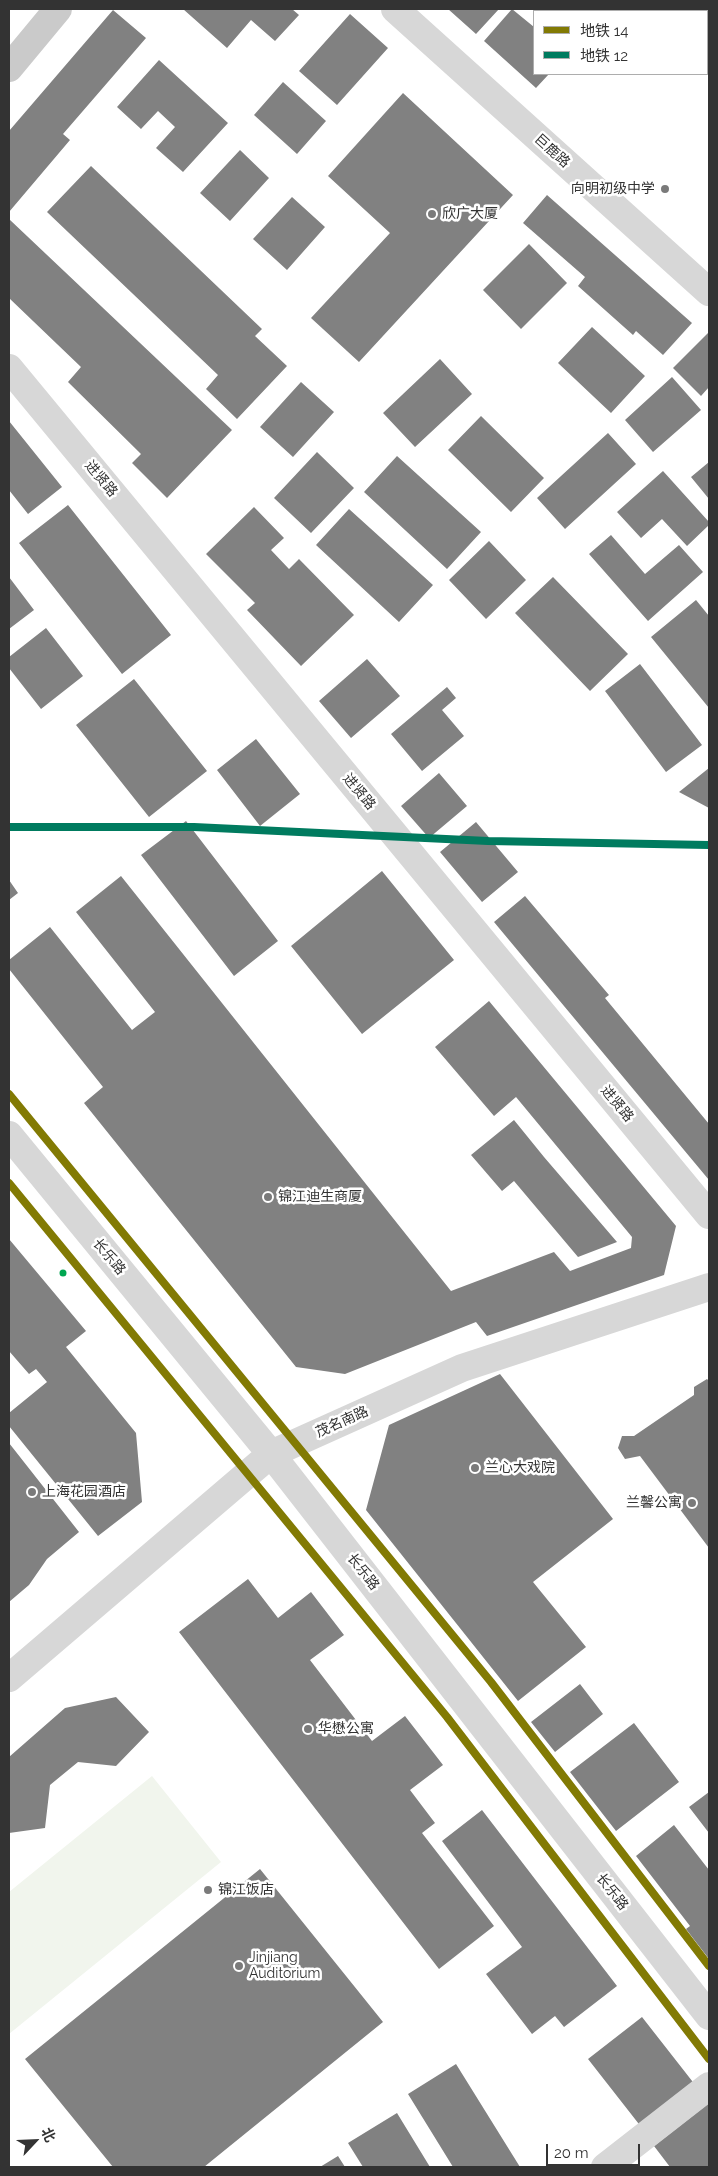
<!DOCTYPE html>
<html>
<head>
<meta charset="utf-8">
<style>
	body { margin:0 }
	#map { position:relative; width:718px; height:2176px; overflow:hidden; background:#fff; font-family:Raleway,"Noto Sans SC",sans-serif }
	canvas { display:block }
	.frame { position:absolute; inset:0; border:10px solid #333; pointer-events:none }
	.legend { position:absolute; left:533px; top:10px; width:175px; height:65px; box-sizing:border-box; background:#fff; border:1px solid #adadad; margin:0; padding:6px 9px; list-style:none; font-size:15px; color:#333 }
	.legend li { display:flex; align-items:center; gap:10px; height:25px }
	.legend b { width:25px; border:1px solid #adadad }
	.north { position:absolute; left:10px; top:2116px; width:50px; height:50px; -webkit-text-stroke:4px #fff; paint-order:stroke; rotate:65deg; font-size:14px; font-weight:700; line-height:20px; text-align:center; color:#333 }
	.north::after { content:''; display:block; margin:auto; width:18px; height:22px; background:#333; clip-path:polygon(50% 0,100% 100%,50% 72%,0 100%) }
	.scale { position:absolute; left:546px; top:2144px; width:94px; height:22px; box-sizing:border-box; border:2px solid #333; border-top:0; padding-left:6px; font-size:15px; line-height:18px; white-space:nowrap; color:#333; -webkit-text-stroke:4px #fff; paint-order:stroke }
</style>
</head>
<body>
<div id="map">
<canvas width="718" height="2176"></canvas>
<div class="frame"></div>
<ul class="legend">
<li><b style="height:6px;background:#827a04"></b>地铁 14</li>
<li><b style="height:6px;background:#007b5f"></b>地铁 12</li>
</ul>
<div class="north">北</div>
<div class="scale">20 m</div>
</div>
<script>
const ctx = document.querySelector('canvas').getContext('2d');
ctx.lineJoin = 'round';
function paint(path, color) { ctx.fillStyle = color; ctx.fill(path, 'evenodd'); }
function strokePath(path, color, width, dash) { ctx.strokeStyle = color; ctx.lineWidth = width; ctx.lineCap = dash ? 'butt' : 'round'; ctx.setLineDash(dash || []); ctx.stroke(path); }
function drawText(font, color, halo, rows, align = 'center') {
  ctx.font = font + ' Raleway,"Noto Sans SC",sans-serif'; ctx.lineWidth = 5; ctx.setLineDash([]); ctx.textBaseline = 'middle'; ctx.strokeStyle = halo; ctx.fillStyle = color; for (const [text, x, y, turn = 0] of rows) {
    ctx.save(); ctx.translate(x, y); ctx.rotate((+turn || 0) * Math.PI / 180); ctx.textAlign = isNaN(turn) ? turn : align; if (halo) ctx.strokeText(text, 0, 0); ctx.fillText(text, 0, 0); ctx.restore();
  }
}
const green = new Path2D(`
	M152,1776L221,1862L9,2034V1892Z`);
const building = new Path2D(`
	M183,9H292L299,15L275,41L251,20L227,48Z
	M448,9H499L476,34Z
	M512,9L534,27V74H549L536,88L484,41Z
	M542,9H626L623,11H544Z
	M113,10L146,38L63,134L70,140L9,212V131Z
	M350,14L388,48L337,105L299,71Z
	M159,60L228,123L183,172L156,148L175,127L158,111L141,129L117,107Z
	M283,82L326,121L297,154L254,115Z
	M403,93L513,195L359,362L311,318L390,233L328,176Z
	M240,150L269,178L230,221L200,193Z
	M91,166L262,329L255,336L287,366L237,419L206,389L218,375L47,212Z
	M547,195L692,323L663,355L636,331L633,335L578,286L585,277L523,223Z
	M292,197L325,227L287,270L253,239Z
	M9,219L232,430L167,498L132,463L141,454L68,382L81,367L9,298Z
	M529,244L567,283L521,329L483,290Z
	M592,327L645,376L611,413L558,363Z
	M708,333L709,387L701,396L673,368Z
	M440,359L472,394L415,447L383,413Z
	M672,377L701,410L653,452L625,420Z
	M301,382L334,412L293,457L260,427Z
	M481,416L544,478L511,512L448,450Z
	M9,421L62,487L28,514L9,490Z
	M608,433L636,464L565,529L537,498Z
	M317,452L354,488L311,533L274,498Z
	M397,456L481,532L447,569L364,492Z
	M709,462V499L691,477Z
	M663,471L709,522V525L687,546L662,519L641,538L617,512Z
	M68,505L171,635L122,674L19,543Z
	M254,507L284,538L271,550L289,569L299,559L354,615L301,666L247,610L255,603L206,554Z
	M349,509L433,585L399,622L316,545Z
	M611,535L645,574L679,545L703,572L648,621L589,554Z
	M489,541L526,580L486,619L449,580Z
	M9,577L34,610L9,629Z
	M553,577L628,654L590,691L515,613Z
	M696,600L709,616V708L651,637Z
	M46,628L83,676L41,709L9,668V657Z
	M367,659L400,696L351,738L319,701Z
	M640,664L702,745L666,772L605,691Z
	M134,679L207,771L149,817L76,725Z
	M447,687L456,698L442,710L464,736L422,771L391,734Z
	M256,739L300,794L260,826L217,770Z
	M709,768V808L679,792Z
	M439,773L467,806L429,838L401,806Z
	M186,821L278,941L234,976L141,855Z
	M476,822L518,872L482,902L440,852Z
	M382,871L454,960L362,1034L291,946Z
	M121,876L451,1291L554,1252L570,1271L631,1248L632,1237L516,1097L494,1116L435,1047L489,1001L676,1226L664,1275L487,1336L476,1322L345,1374L296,1367L84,1103L103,1087L9,969V960L50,927L132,1030L155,1012L76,912Z
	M9,880L18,893L9,900Z
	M525,896L609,995L605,998L709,1124V1180L494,922Z
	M514,1120L544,1157L617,1242L578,1257L514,1181L502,1191L471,1155Z
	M9,1239L86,1331L66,1347L136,1433L142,1502L98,1536L9,1426V1413L47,1382L36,1369L29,1374L9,1351Z
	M500,1374L613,1519L533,1582L586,1647L518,1701L366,1510L389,1425Z
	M707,1379L709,1381V1548L640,1456L625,1459L618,1448L622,1436H634L694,1395V1387Z
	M9,1443L79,1532L47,1559L29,1585L9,1602Z
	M248,1579L278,1618L311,1592L344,1635L310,1660L372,1741L405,1716L443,1765L410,1790L435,1823L422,1833L494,1926L439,1969L179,1632Z
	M580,1684L603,1714L555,1752L531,1722Z
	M116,1697L149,1732L116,1766L78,1762L50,1785L45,1828L9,1833V1757L65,1708Z
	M634,1723L679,1782L616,1831L570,1772Z
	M709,1792V1833L689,1807Z
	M482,1810L617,1986L564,2027L555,2016L532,2034L486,1974L522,1947L442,1841Z
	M674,1825L709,1870V1959L686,1929L690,1926L636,1856Z
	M260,1869L383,2022L204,2167H113L25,2059Z
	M642,2017L696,2086L642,2128L588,2059Z
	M456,2064L520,2167H453L408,2094Z
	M709,2103V2167H670L654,2146Z
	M397,2113L430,2167H363L348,2143Z
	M338,2156L345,2167H320Z`);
const minor = new Path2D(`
	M395,9L709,292
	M9,368L709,1215
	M9,1135L271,1454L709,2016
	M9,1678L271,1454L462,1368L709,1287
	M605,2167L709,2086`);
const major = new Path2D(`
	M9,68L58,9`);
const metro1 = new Path2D(`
	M9,1094L491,1682L709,1966
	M9,1183L447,1717L709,2059`);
const metro2 = new Path2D(`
	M9,827H194L488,841L709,845`);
const markers = [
	[665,189,5,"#7a7a7a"],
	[432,214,5,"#7a7a7a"],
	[268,1197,5,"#7a7a7a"],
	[63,1273,4.5,"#00a651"],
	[475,1468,5,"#7a7a7a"],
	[32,1492,5,"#7a7a7a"],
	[692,1503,5,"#7a7a7a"],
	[308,1729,5,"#7a7a7a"],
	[208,1890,5,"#7a7a7a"],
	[239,1966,5,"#7a7a7a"]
];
const streetNames = [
	["巨鹿路",552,151,42],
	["进贤路",101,479,50],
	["进贤路",359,792,50],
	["进贤路",617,1104,50],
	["长乐路",109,1257,50],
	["茂名南路",342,1422,-24],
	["长乐路",363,1572,52],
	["长乐路",612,1892,52]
];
const poiNames = [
	["向明初级中学",655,189,"right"],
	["欣广大厦",442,214],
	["锦江迪生商厦",278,1197],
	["兰心大戏院",485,1468],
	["上海花园酒店",42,1492],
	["兰馨公寓",682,1503,"right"],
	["华懋公寓",318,1729],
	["锦江饭店",218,1890],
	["Jinjiang",249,1958],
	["Auditorium",249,1974]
];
paint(green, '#f1f5ed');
paint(building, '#818181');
strokePath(minor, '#d7d7d7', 28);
strokePath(major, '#cacaca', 28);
strokePath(metro1, '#827a04', 8);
strokePath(metro2, '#007b5f', 8);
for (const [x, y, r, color] of markers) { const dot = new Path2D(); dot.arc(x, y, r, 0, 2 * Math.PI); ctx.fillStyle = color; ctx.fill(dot); strokePath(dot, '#fff', 2); }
drawText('14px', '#333', '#fff', streetNames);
drawText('14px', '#333', '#fff', poiNames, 'left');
</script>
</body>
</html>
